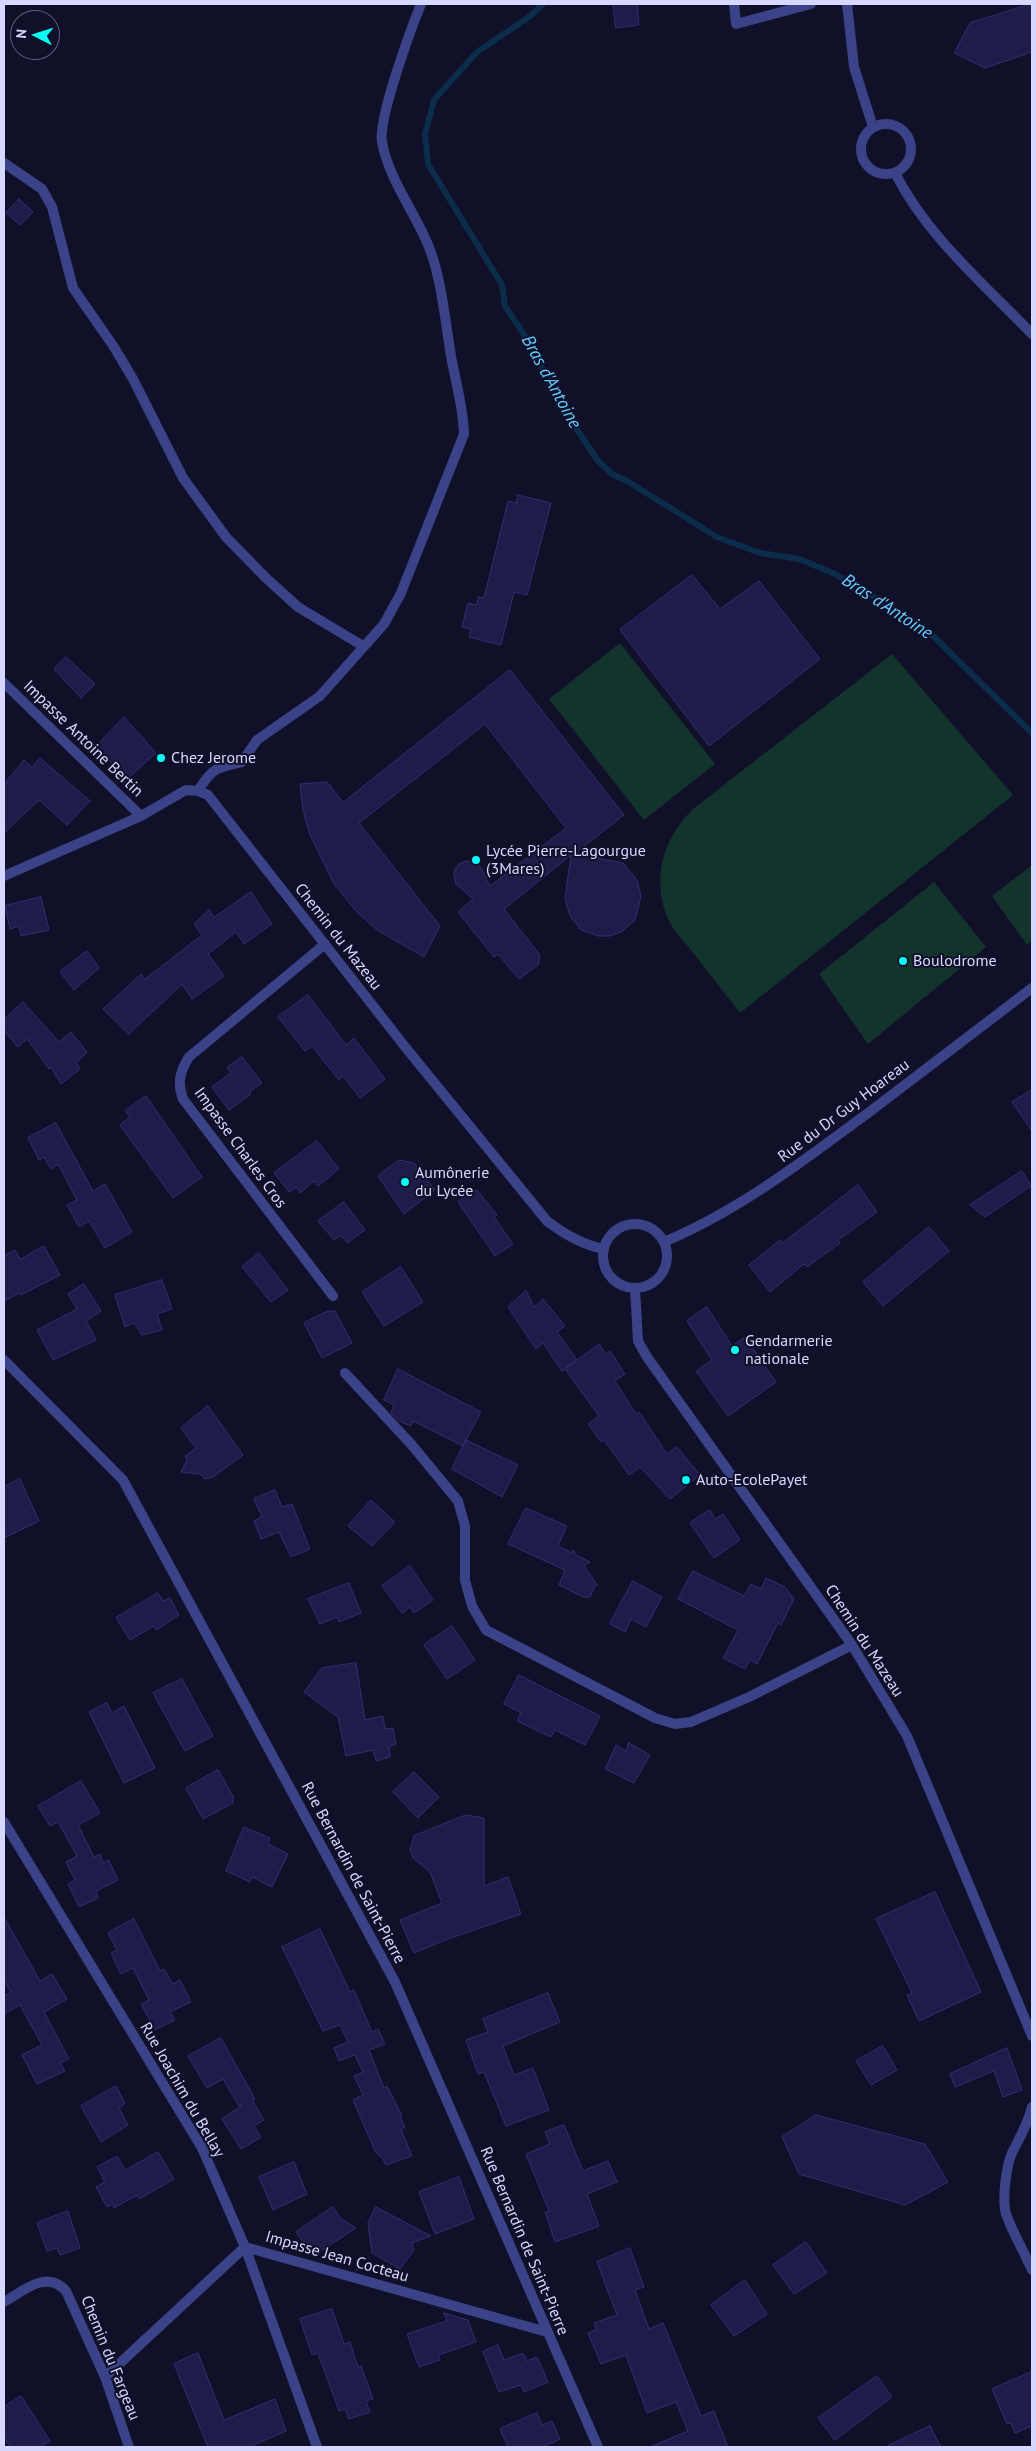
<!DOCTYPE html>
<html>
<head>
<meta charset="utf-8">
<style>
	body { margin:0 }
	#map { position:relative; width:1036px; height:2451px; overflow:hidden; background:#111029; font-family:"PT Sans",sans-serif }
	canvas { display:block }
	.frame { position:absolute; inset:0; border:5px solid #d7d8ff; pointer-events:none }
	.north { position:absolute; left:10px; top:10px; width:50px; height:50px; box-sizing:border-box; background:#111029; border:1px solid #60607f; border-radius:50%; rotate:275deg; font-size:14px; font-weight:700; line-height:20px; text-align:center; color:#d7d8ff }
	.north::after { content:''; display:block; margin:auto; width:18px; height:22px; background:#03fff6; clip-path:polygon(50% 0,100% 100%,50% 72%,0 100%) }
</style>
</head>
<body>
<div id="map">
<canvas width="1036" height="2451"></canvas>
<div class="frame"></div>
<div class="north">N</div>
</div>
<script>
const ctx = document.querySelector('canvas').getContext('2d');
ctx.lineJoin = 'round';
function paint(path, color) { ctx.fillStyle = color; ctx.fill(path, 'evenodd'); }
function strokePath(path, color, width, dash) { ctx.strokeStyle = color; ctx.lineWidth = width; ctx.lineCap = dash ? 'butt' : 'round'; ctx.setLineDash(dash || []); ctx.stroke(path); }
function drawText(font, color, halo, rows, align = 'center') {
  ctx.font = font + ' "PT Sans",sans-serif'; ctx.lineWidth = 4; ctx.setLineDash([]); ctx.textBaseline = 'middle'; ctx.strokeStyle = halo; ctx.fillStyle = color; for (const [text, x, y, turn = 0] of rows) {
    ctx.save(); ctx.translate(x, y); ctx.rotate((+turn || 0) * Math.PI / 180); ctx.textAlign = isNaN(turn) ? turn : align; if (halo) ctx.strokeText(text, 0, 0); ctx.fillText(text, 0, 0); ctx.restore();
  }
}
const green = new Path2D(`
	M620,643L715,764L644,820L549,699Z
	M892,654L1013,795L740,1013C723,991 707,970 690,949C683,940 674,931 669,921C651,881 662,839 693,809Z
	M1032,865V941L1027,945L992,896Z
	M934,882L986,947L868,1044L819,974Z`);
const stream = new Path2D(`
	M543,4L529,17L477,52L434,100L425,134L428,164L502,285L505,306L531,345L558,401L598,461L612,474L627,481L717,537L760,553L799,559L835,574L878,599L930,633L1032,733`);
const building = new Path2D(`
	M613,4H637L639,25L616,28Z
	M1032,4V52L985,68L954,53L970,23Z
	M19,199L33,212L20,225L6,213Z
	M518,495L551,503L527,595L514,592L501,645L469,637L471,629L462,627L468,603L477,605L478,597L484,598L508,501L516,503Z
	M692,575L720,609L759,581L820,659L709,746L620,630Z
	M66,657L95,684L81,698L54,669Z
	M510,670L624,815L574,854L623,863L637,880L641,897L635,920L621,932L610,936H598L581,930L570,916L565,899L571,855L504,909L540,955L538,965L519,979L498,954L494,957L458,912L473,899L456,884L454,874L455,869L459,864L466,861L475,862L480,866L490,886L566,828L485,724L359,823L440,926L424,957L377,930L357,912L334,884L310,835L303,810L300,784L327,782L343,802Z
	M124,717L156,753L123,783L111,769L114,766L97,746Z
	M40,758L90,801L67,825L39,800L4,833V784L24,760L32,767Z
	M251,892L272,924L244,944L236,932L208,954L224,976L192,999L182,984L129,1034L103,1009L141,974L145,979L202,935L194,924L209,910L214,917Z
	M41,897L49,930L21,936L19,926L10,929L5,906Z
	M87,951L99,968L74,990L60,972Z
	M308,995L346,1045L354,1038L385,1079L360,1098L343,1076L339,1080L312,1046L305,1051L278,1017Z
	M23,1002L59,1042L71,1032L87,1052L76,1063L80,1069L61,1084L51,1067L49,1069L27,1039L18,1047L4,1031V1020Z
	M242,1057L262,1083L249,1092L251,1094L229,1110L212,1087L231,1073L227,1068Z
	M1032,1090V1131L1012,1102Z
	M146,1096L202,1177L173,1198L120,1125L130,1117L125,1111Z
	M56,1123L93,1191L105,1184L132,1232L105,1248L89,1221L79,1227L67,1205L77,1200L58,1164L51,1169L44,1157L39,1160L28,1138Z
	M317,1141L339,1169L318,1186L314,1181L300,1193L297,1187L289,1192L274,1173Z
	M399,1160L414,1163L435,1190L404,1214L378,1176Z
	M1022,1171L1031,1186L985,1217L970,1205Z
	M858,1185L877,1212L838,1240L840,1243L807,1267L804,1264L770,1292L749,1265L780,1240L782,1243Z
	M477,1190L497,1215L494,1217L513,1244L495,1256L458,1202Z
	M344,1202L365,1230L347,1243L341,1235L334,1240L318,1221Z
	M929,1227L949,1251L883,1306L863,1282Z
	M44,1246L60,1275L21,1295L19,1293L4,1301V1256L15,1250L20,1259Z
	M259,1253L288,1290L271,1302L242,1267Z
	M401,1267L423,1302L384,1326L362,1292Z
	M162,1280L172,1309L157,1314L162,1330L142,1335L134,1323L125,1327L115,1295Z
	M84,1284L101,1311L86,1321L96,1340L53,1360L37,1330L77,1309L68,1294Z
	M526,1291L534,1307L543,1299L565,1326L557,1332L577,1360L566,1368L599,1344L606,1354L610,1351L625,1374L615,1381L636,1414L639,1412L667,1454L677,1447L700,1475L670,1499L640,1467L629,1475L604,1440L601,1442L588,1424L599,1416L565,1369L562,1371L543,1343L536,1349L508,1307Z
	M707,1307L732,1346L745,1337L776,1382L728,1416L696,1371L712,1360L687,1321Z
	M328,1311H335L352,1343L322,1358L304,1323Z
	M398,1369L481,1412L463,1446L413,1421L411,1426L399,1421L391,1413L394,1405L384,1400Z
	M208,1406L243,1455L213,1477L205,1479L200,1474L181,1472L187,1460L185,1456L196,1448L181,1428Z
	M466,1440L518,1465L502,1497L452,1469Z
	M20,1479L39,1521L4,1538V1487Z
	M275,1490L282,1507L292,1504L310,1549L291,1557L279,1532L261,1539L254,1521L262,1517L254,1499Z
	M371,1500L395,1522L372,1546L348,1526Z
	M526,1508L567,1526L558,1546L572,1553L573,1550L576,1555L590,1562L584,1566L598,1586L596,1584L590,1597H583L559,1585L565,1570L508,1544Z
	M710,1510L715,1519L723,1514L740,1540L714,1558L690,1523Z
	M410,1566L433,1600L414,1613L410,1607L402,1613L382,1586Z
	M693,1571L744,1596L751,1584L761,1589L766,1578L785,1587L794,1599L781,1625L778,1623L757,1664L750,1660L745,1669L723,1658L738,1630L678,1599Z
	M633,1581L662,1597L646,1627L631,1619L625,1632L610,1624Z
	M349,1583L361,1613L339,1622L337,1617L320,1624L308,1599Z
	M158,1593L163,1601L170,1598L179,1615L156,1630L154,1626L130,1640L116,1618Z
	M452,1626L475,1660L447,1679L424,1645Z
	M356,1663L365,1720L383,1716L385,1729L393,1728L396,1744L389,1747L390,1757L376,1761L373,1750L346,1756L338,1717L304,1692L322,1668Z
	M519,1675L600,1716L585,1745L555,1730L551,1737L517,1721L521,1713L504,1704Z
	M182,1679L213,1736L185,1751L153,1693Z
	M107,1703L112,1713L124,1706L155,1768L124,1783L89,1712Z
	M629,1743L650,1755L634,1783L605,1769L616,1745L626,1751Z
	M218,1770L233,1796V1803L203,1819L186,1788Z
	M414,1772L439,1797L418,1818L393,1792Z
	M81,1781L100,1813L78,1825L94,1857L100,1854L103,1863L109,1860L118,1880L96,1891L98,1898L79,1907L68,1884L75,1880L66,1862L77,1856L58,1822L50,1826L38,1806Z
	M466,1815L484,1818V1886L508,1877L521,1914L448,1939L414,1953L400,1920L442,1903L430,1872L413,1858L410,1849L414,1836Z
	M244,1827L270,1838L268,1844L288,1854L272,1887L252,1877L250,1882L226,1871Z
	M935,1892L981,1992L919,2021L907,1995L912,1993L876,1919Z
	M4,1917L40,1981L52,1974L67,1999L44,2012L69,2059L60,2063L65,2071L37,2084L22,2055L42,2045L20,2005L4,2014V1996L11,1992L4,1981Z
	M134,1919L160,1971L164,1969L173,1984L180,1980L191,2002L170,2012L175,2020L155,2030L141,2004L149,2000L133,1968L121,1974L111,1953L117,1950L108,1933Z
	M320,1929L350,1992L354,1990L372,2032L378,2029L385,2044L369,2050L384,2088L387,2086L402,2116L400,2117L405,2127L401,2129L412,2156L386,2165L383,2159L376,2153L353,2100L363,2095L354,2076L363,2072L355,2055L339,2061L334,2048L348,2042L340,2025L323,2031L282,1947Z
	M548,1993L560,2022L503,2046L514,2075L533,2068L549,2110L506,2126L484,2072L478,2074L466,2040L488,2032L483,2019Z
	M221,2038L255,2099L252,2100L264,2120L254,2126L261,2137L241,2149L222,2119L242,2105L239,2106L223,2079L207,2088L188,2056Z
	M883,2046L897,2070L871,2085L856,2061Z
	M1007,2048L1022,2090L1003,2097L994,2071L955,2087L950,2074Z
	M116,2086L125,2103L119,2108L128,2125L101,2142L81,2106Z
	M816,2115L925,2144L948,2182L905,2205L799,2174L782,2137Z
	M564,2125L583,2171L608,2161L617,2182L587,2194L599,2226L555,2242L545,2212L549,2211L526,2154L550,2144L545,2132Z
	M158,2152L174,2179L139,2199L137,2195L114,2208L113,2204L107,2207L96,2187L105,2182L97,2167L117,2156L125,2170Z
	M294,2162L307,2194L273,2210L259,2177Z
	M459,2177L474,2219L435,2234L419,2192Z
	M333,2207L340,2218L356,2228L313,2256L296,2232Z
	M376,2207L431,2236L412,2243L414,2250L400,2269L372,2253L368,2223Z
	M68,2211L80,2248L60,2255L57,2248L47,2251L37,2223Z
	M806,2242L827,2273L794,2294L773,2265Z
	M630,2248L644,2287L635,2290L649,2329L663,2323L701,2416L714,2411L728,2447H650L688,2431L676,2402L647,2413L626,2355L601,2364L588,2333L596,2330L594,2323L617,2315L597,2262Z
	M745,2280L767,2314L734,2336L711,2305Z
	M332,2309L344,2344L350,2342L358,2367L361,2366L373,2399L366,2401L370,2412L349,2419L345,2409L339,2411L318,2353L312,2355L300,2319Z
	M444,2313L468,2320L476,2342L438,2355L440,2360L419,2367L407,2334L447,2321Z
	M498,2345L504,2360L523,2353L527,2361L537,2357L548,2382L524,2392L521,2385L499,2392L483,2352Z
	M198,2353L224,2420L275,2399L286,2431L249,2447H208L174,2364Z
	M1032,2372V2426L1015,2433L1011,2423L1007,2424L992,2389Z
	M877,2376L892,2397L835,2440L818,2418Z
	M21,2396L50,2441L40,2447H10L4,2437V2407Z
	M537,2413L542,2425L552,2421L560,2439L542,2447H508L500,2429Z
	M930,2426L941,2447H886Z`);
const minor = new Path2D(`
	M734,4L736,24L811,4
	M4,163L42,189L52,207L73,288L114,347L133,379L183,478L226,537L265,577L298,607L363,646
	M4,683L141,816
	M198,791C212,768 217,767 242,762L257,740L320,696L384,624L401,593L464,434C463,406 456,384 451,356C445,321 441,270 425,238C411,207 388,176 382,142C378,118 411,29 421,4
	M4,876L141,816L186,790L198,791L208,795L406,1048L547,1221C564,1234 582,1245 604,1249
	M325,944L189,1057C180,1071 177,1083 183,1099L333,1296
	M603 1256a32 32 0 1 1 64 0a32 32 0 1 1-64 0Z
	M664,1242C740,1210 806,1159 872,1110C925,1069 979,1029 1032,988
	M635,1288L638,1341L647,1357L852,1645L907,1736L1032,2036
	M4,1360L123,1480L395,1982L598,2447
	M345,1373L411,1444L458,1501L465,1526V1580L472,1606L486,1630L655,1718L675,1724L691,1722L749,1697L852,1645
	M4,1822L202,2148L245,2247L317,2447
	M1032,2107C1028,2124 1020,2137 1012,2153C1006,2166 1002,2200 1006,2214C1013,2233 1024,2252 1032,2270
	M4,2302C23,2291 47,2269 66,2291L105,2377L129,2447
	M105,2377L245,2247L547,2332`);
const tertiary = new Path2D(`
	M847,4L854,67L873,127
	M861 149a25 25 0 1 1 50 0a25 25 0 1 1-50 0Z
	M895,173C927,236 983,283 1032,334`);
const markers = [
	[161,758,5,"#03fff6"],
	[476,860,5,"#03fff6"],
	[903,961,5,"#03fff6"],
	[405,1182,5,"#03fff6"],
	[735,1350,5,"#03fff6"],
	[686,1480,5,"#03fff6"]
];
const streetNames = [
	["Impasse Antoine Bertin",83,739,44],
	["Chemin du Mazeau",338,937,52],
	["Rue du Dr Guy Hoareau",844,1111,-37],
	["Impasse Charles Cros",240,1148,54],
	["Chemin du Mazeau",864,1641,57],
	["Rue Bernardin de Saint-Pierre",353,1873,62],
	["Rue Joachim du Bellay",182,2090,60],
	["Rue Bernardin de Saint-Pierre",524,2241,67],
	["Impasse Jean Cocteau",337,2257,16],
	["Chemin du Fargeau",110,2358,68]
];
const poiNames = [
	["Chez Jerome",171,758],
	["Lycée Pierre-Lagourgue",486,851],
	["(3Mares)",486,869],
	["Boulodrome",913,961],
	["Aumônerie",415,1173],
	["du Lycée",415,1191],
	["Gendarmerie",745,1341],
	["nationale",745,1359],
	["Auto-EcolePayet",696,1480]
];
const waterNames = [
	["Bras d'Antoine",551,382,61],
	["Bras d'Antoine",887,607,33]
];
paint(green, '#13332d');
strokePath(stream, '#0c2c4b', 6);
paint(building, '#1f1c4a');
strokePath(building, '#322d76', 1);
strokePath(minor, '#3a4288', 10);
strokePath(tertiary, '#3a4288', 10);
for (const [x, y, r, color] of markers) { const dot = new Path2D(); dot.arc(x, y, r, 0, 2 * Math.PI); ctx.fillStyle = color; ctx.fill(dot); strokePath(dot, '#111029', 2); }
drawText('16px', '#d7d8ff', '#111029', streetNames);
drawText('16px', '#d7d8ff', '#111029', poiNames, 'left');
drawText('italic 18px', '#65cdff', '#111029', waterNames);
</script>
</body>
</html>
